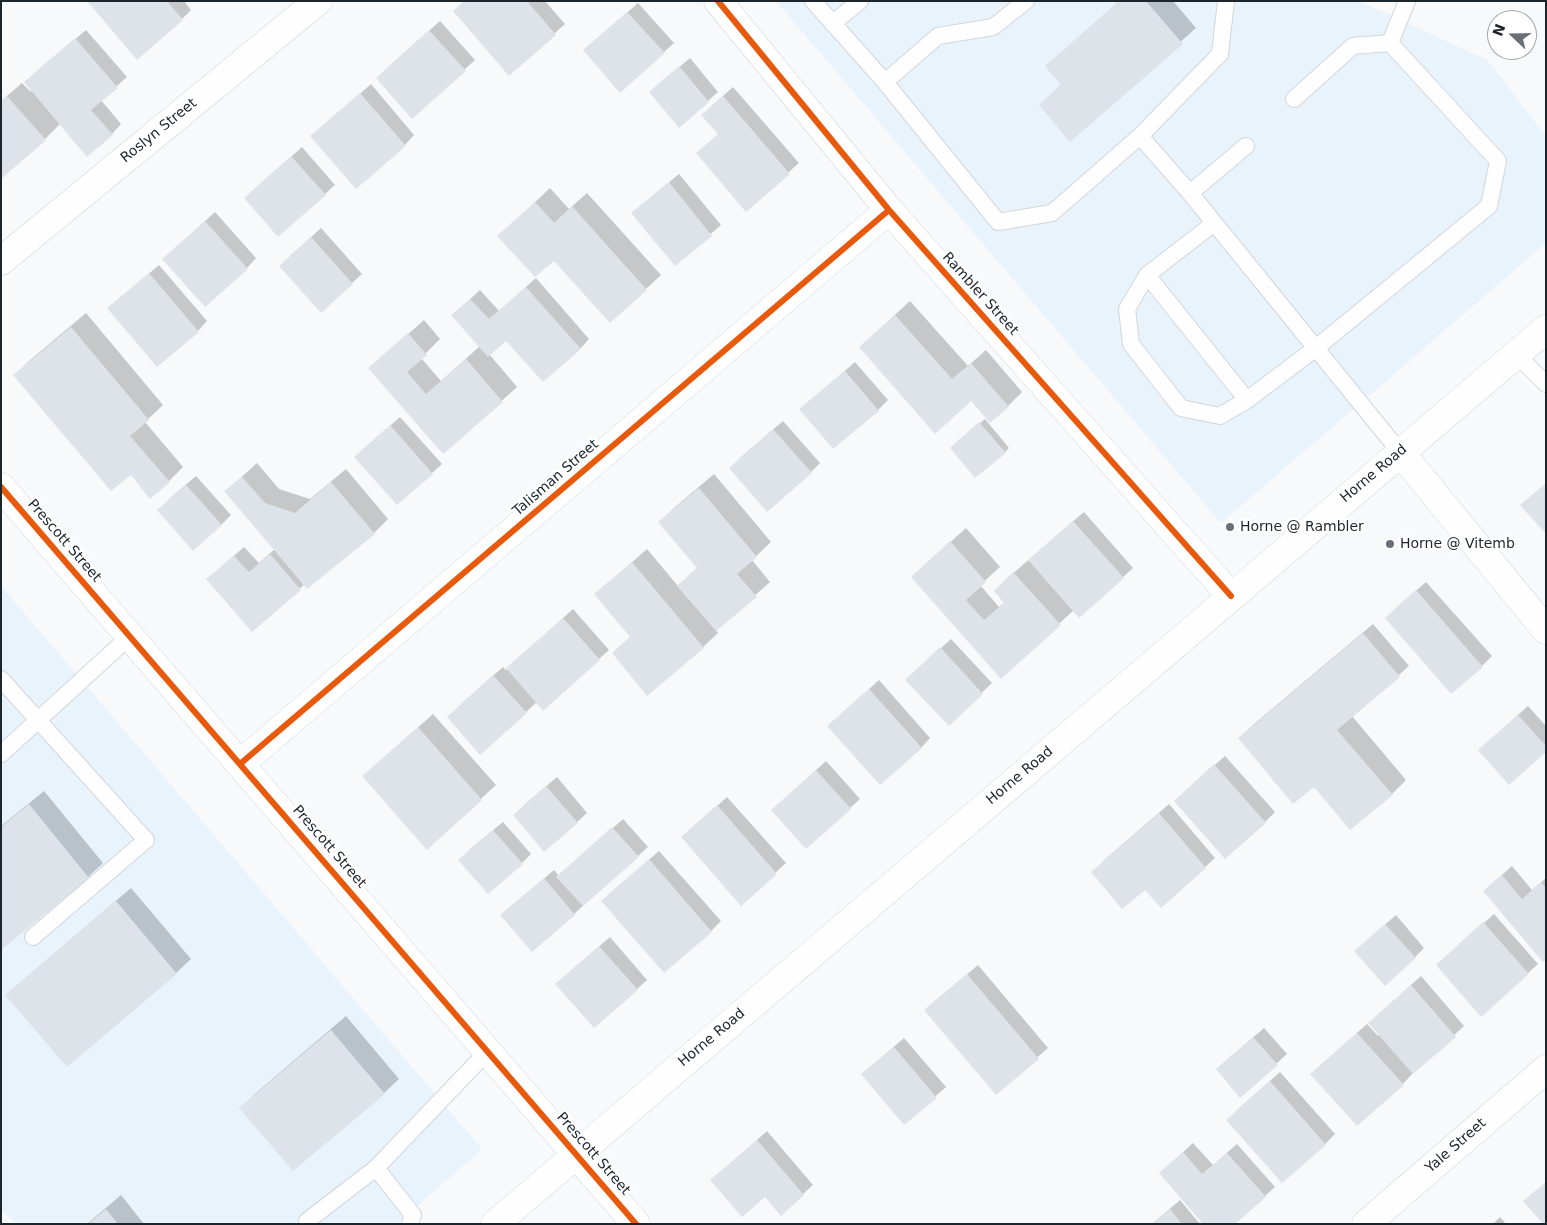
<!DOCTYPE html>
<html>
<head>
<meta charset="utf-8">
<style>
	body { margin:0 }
	#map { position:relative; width:1547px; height:1225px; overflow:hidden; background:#f7f9fb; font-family:"DejaVu Sans",sans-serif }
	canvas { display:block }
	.frame { position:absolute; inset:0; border:2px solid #1c252c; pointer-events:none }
	.north { position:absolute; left:1487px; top:10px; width:50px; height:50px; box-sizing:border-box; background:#fff; border:1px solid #a4a8ab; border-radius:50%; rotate:291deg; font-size:14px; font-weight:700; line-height:20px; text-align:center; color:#1c252c }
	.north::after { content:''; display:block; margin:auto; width:18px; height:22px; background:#696f74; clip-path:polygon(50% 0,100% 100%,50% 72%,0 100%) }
</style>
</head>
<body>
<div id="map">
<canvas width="1547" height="1225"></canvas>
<div class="frame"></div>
<div class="north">N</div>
</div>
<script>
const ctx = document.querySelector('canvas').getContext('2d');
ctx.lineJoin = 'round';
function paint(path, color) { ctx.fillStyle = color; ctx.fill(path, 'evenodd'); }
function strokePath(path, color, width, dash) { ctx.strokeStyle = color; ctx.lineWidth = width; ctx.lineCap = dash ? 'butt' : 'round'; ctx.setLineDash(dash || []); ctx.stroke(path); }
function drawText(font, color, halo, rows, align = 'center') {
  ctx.font = font + ' "DejaVu Sans",sans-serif'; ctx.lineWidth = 5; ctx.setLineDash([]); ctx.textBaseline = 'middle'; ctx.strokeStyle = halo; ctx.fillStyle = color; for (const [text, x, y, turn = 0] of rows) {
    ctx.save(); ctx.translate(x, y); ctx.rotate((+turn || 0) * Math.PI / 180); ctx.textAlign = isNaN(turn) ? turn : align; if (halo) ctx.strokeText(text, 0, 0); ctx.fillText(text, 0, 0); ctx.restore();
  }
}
const built = new Path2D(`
	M776,1H1359L1487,60L1546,136V243L1221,523Z
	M1,586L482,1149L397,1224H15L1,1208Z`);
const shadow = new Path2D(`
	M89,1H184L191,10L182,19Z
	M465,1H545L565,24L509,74Z
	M1119,1H1173L1196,28L1071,140L1040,105L1062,84L1046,67Z
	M638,3L674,43L664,52L595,41Z
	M440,21L475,60L412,117L387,68Z
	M86,30L127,77L101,100L121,124L112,134L60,124L45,139L1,101L22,83L31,92L32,90L35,73Z
	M690,58L718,92L679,126L650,92Z
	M371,84L414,135L405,145L322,127Z
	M733,87L799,163L746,210L719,134L713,105Z
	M302,147L335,185L325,194L255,189Z
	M679,174L721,225L675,265L643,204Z
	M550,188L569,209L587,193L661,275L610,322L554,259L499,236Z
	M215,212L256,258L247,268L173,250Z
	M321,228L362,274L352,283L290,256Z
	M159,265L207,321L198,331L119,299Z
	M536,278L589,339L580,349L507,339L489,354L517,387L444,453L370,368L424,320L440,339L421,358L441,381L480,346L453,315L480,290L499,311Z
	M910,301L968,366L986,350L1022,392L1008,406L972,400L860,347Z
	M86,313L163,405L145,422L183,467L169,481L15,375L29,361Z
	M855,362L888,400L878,410L811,400Z
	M400,417L442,464L432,473L366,447Z
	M985,419L1009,448L1005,452L956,443Z
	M783,421L820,463L811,472L740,458Z
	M257,463L279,489L310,499L346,469L388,519L374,533L305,584L252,630L207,579L244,547L259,563L275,549L226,491Z
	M714,474L771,542L752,560L770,582L716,630L718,633L703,647L613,653L631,636L596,594L647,549L678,586L698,567L660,522L674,508Z
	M196,476L231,515L221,525L168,500Z
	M1084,512L1133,568L1123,577L1074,610L1001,677L927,563L966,528L1000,567L980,585L999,607L1005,602L1010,576Z
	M1426,582L1492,656L1482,666L1396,608Z
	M573,609L609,650L543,709L537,702L526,712L458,707L503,667L506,670Z
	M1373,624L1409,666L1352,716L1406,780L1392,794L1314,785L1239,738L1254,724Z
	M951,639L992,683L949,724L917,670Z
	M879,680L930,738L921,748L839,716Z
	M1528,706L1546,726V750L1489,741Z
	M433,714L496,785L427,848L364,776Z
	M1225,756L1275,812L1265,822L1185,791Z
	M826,761L860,799L850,808L783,800Z
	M557,777L587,813L577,822L524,805Z
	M44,791L103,863L88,877L1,948V826Z
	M727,797L786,863L741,904L693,828Z
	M1169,804L1215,858L1205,867L1146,888L1102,862Z
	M623,819L648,847L574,914L532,950L512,906L554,870L559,876Z
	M503,822L531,854L522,863L469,850Z
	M659,851L721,921L711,931L613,891Z
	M1512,866L1532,890L1546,878V958L1494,882Z
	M131,888L191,959L176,973L7,995L22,981Z
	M1494,914L1538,964L1528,973L1447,956Z
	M1396,915L1424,948L1415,957L1366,941Z
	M610,937L647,980L637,989L567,974Z
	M978,965L1048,1048L996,1093L935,1001Z
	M1421,976L1464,1026L1412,1074L1403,1084L1322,1064L1367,1024L1378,1036L1380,1034V1013Z
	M346,1016L399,1079L384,1093L293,1170L241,1108L256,1093Z
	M1264,1028L1287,1054L1241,1096L1227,1060Z
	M904,1038L946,1087L904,1124L862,1074Z
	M1280,1072L1335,1134L1325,1144L1237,1110Z
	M767,1131L813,1185L803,1194L765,1195L712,1180Z
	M1193,1143L1213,1165L1237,1144L1275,1187L1265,1196L1170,1164Z
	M121,1195L144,1224H87Z
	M1180,1200L1200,1224H1152Z
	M1500,1217L1506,1224H1493Z`);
const building = new Path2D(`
	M87,1H167L183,20L137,60Z
	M464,1H527L556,35L509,76L453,11Z
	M1119,1H1146L1183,44L1070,142L1039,105L1061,85L1045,66Z
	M627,12L665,53L620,93L583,50Z
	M429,30L466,71L412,119L376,78Z
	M75,38L118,88L91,110L113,135L87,157L24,82Z
	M679,66L709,102L679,128L649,92Z
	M360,93L406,146L356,189L310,136Z
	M7,96L46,140L1,179V101Z
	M723,96L790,174L746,212L696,153L718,134L701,115Z
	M291,156L326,195L278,237L244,198Z
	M669,182L712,236L675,266L631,213Z
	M535,202L554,223L572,206L647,290L610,323L554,261L535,277L497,236Z
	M205,221L248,269L205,307L162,259Z
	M311,237L353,284L321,313L279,266Z
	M149,273L199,332L157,367L107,308Z
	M526,287L581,349L543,382L506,341L488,357L451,315L470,299L489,319Z
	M895,315L952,379L971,363L1009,407L990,423L971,401L935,434L859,347Z
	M71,327L149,420L130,436L170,482L150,499L131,475L111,491L13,375Z
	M408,333L427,355L407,372L426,394L466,359L503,402L443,454L368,368Z
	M845,371L879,411L833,449L799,409Z
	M979,422L1006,453L975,478L950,448Z
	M390,425L433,474L397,505L354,457Z
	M773,429L812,473L767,512L729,468Z
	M242,477L265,503L295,513L331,482L375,534L307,589L224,491Z
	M1546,483V534L1520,505Z
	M186,485L222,525L193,551L157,510Z
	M699,488L757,557L737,574L757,597L716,631L677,586L697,568L658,522Z
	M1073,521L1124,578L1079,618L1028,560Z
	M950,541L986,582L966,600L984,620L1004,603L994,591L1013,572L1061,625L1001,679L911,577Z
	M270,554L301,590L252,632L206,579L234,556L249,572Z
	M632,562L704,648L647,696L612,653L630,637L594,594Z
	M1416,590L1483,667L1451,694L1385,618Z
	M563,618L600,660L543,711L506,668Z
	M1363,633L1400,677L1337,730L1393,795L1350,830L1314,787L1293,804L1238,738Z
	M940,647L983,694L949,726L905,680Z
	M493,675L527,713L480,755L447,717Z
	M869,689L922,748L880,785L827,726Z
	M1518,715L1546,746V752L1509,785L1478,750Z
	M418,727L482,800L427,850L362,776Z
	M1214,764L1266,823L1225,859L1174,801Z
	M816,770L851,809L806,849L771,810Z
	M546,786L578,823L544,852L513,815Z
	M29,804L89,878L1,950V827Z
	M717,805L777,874L741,906L681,837Z
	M1159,813L1206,868L1161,908L1145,890L1122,909L1091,872Z
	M612,827L639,857L583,906L556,877Z
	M493,830L523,864L488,894L458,860Z
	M649,859L712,932L664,973L601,901Z
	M1502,875L1522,899L1541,882L1546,888V960L1543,962L1483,891Z
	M544,878L575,915L532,952L500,915Z
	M116,901L177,974L67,1067L5,995Z
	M1483,922L1529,974L1481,1017L1436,965Z
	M1385,924L1416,958L1385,986L1354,951Z
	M599,946L638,990L594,1028L555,984Z
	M967,974L1039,1059L996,1095L924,1010Z
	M1411,985L1456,1037L1413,1074L1368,1023Z
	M331,1030L385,1094L293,1171L239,1108Z
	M1357,1033L1404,1085L1357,1126L1310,1074Z
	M1253,1037L1278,1065L1240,1098L1216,1069Z
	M894,1047L937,1098L904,1125L861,1074Z
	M1270,1081L1326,1145L1282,1183L1226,1120Z
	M757,1140L804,1195L781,1216L765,1197L742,1217L710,1180Z
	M1183,1152L1202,1174L1227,1153L1266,1197L1235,1224H1203L1159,1173Z
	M1546,1182V1224H1543L1523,1201Z
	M106,1209L118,1224H88Z
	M1170,1209L1182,1224H1152Z`);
const lane = new Path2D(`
	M813,1L885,82L998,222L1052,213L1140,136
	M1226,1L1220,54L1140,136L1190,193L1400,452
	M833,23L860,1
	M1390,43L1407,1
	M885,82L938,36L993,27L1026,1
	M1294,99L1353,46L1390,43
	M1190,193L1246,146
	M1213,224L1147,275L1127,309L1131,344L1181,408L1220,416L1247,400L1316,348L1489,206L1498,161L1390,43
	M1147,275L1247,400
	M1516,354L1546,384
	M1,679L146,840L33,937
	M1,754L130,636
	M376,1168L413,1215L410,1224
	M309,1224L307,1221L376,1168L488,1051`);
const street = new Path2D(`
	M718,1L889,210L1231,596
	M1,261L318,1
	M1400,452L1546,630
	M240,764L889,210
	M1366,1224L1546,1069`);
const secondary = new Path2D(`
	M1,487L636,1224
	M495,1224L1546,329`);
const cycleway = new Path2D(`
	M718,1L889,210L1231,596
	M1,487L636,1224
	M240,764L889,210`);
const markers = [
	[1230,527,5,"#696f74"],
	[1390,544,5,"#696f74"]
];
const streetNames = [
	["Roslyn Street",159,131,-39],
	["Rambler Street",980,294,48],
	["Horne Road",1374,474,-40],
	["Talisman Street",556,478,-41],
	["Prescott Street",64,541,49],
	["Horne Road",1020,776,-40],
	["Prescott Street",329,847,49],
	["Horne Road",712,1038,-40],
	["Yale Street",1456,1146,-41],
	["Prescott Street",593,1154,49]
];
const poiNames = [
	["Horne @ Rambler",1240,527],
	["Horne @ Vitemb",1400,544]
];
paint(built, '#e9f3fc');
paint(shadow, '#0003');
paint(building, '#dde3e9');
strokePath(lane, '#d0d7db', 18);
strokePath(street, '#d0d7db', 29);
strokePath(secondary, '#d0d7db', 29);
strokePath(lane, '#fefefe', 16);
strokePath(street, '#fefefe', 28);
strokePath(secondary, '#fefefe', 28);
strokePath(cycleway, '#e8590c', 6);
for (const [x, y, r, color] of markers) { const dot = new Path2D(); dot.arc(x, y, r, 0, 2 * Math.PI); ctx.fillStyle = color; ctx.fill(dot); strokePath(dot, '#fff', 2); }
drawText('14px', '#1c252c', '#fff', streetNames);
drawText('14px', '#1c252c', '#fff', poiNames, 'left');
</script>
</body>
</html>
